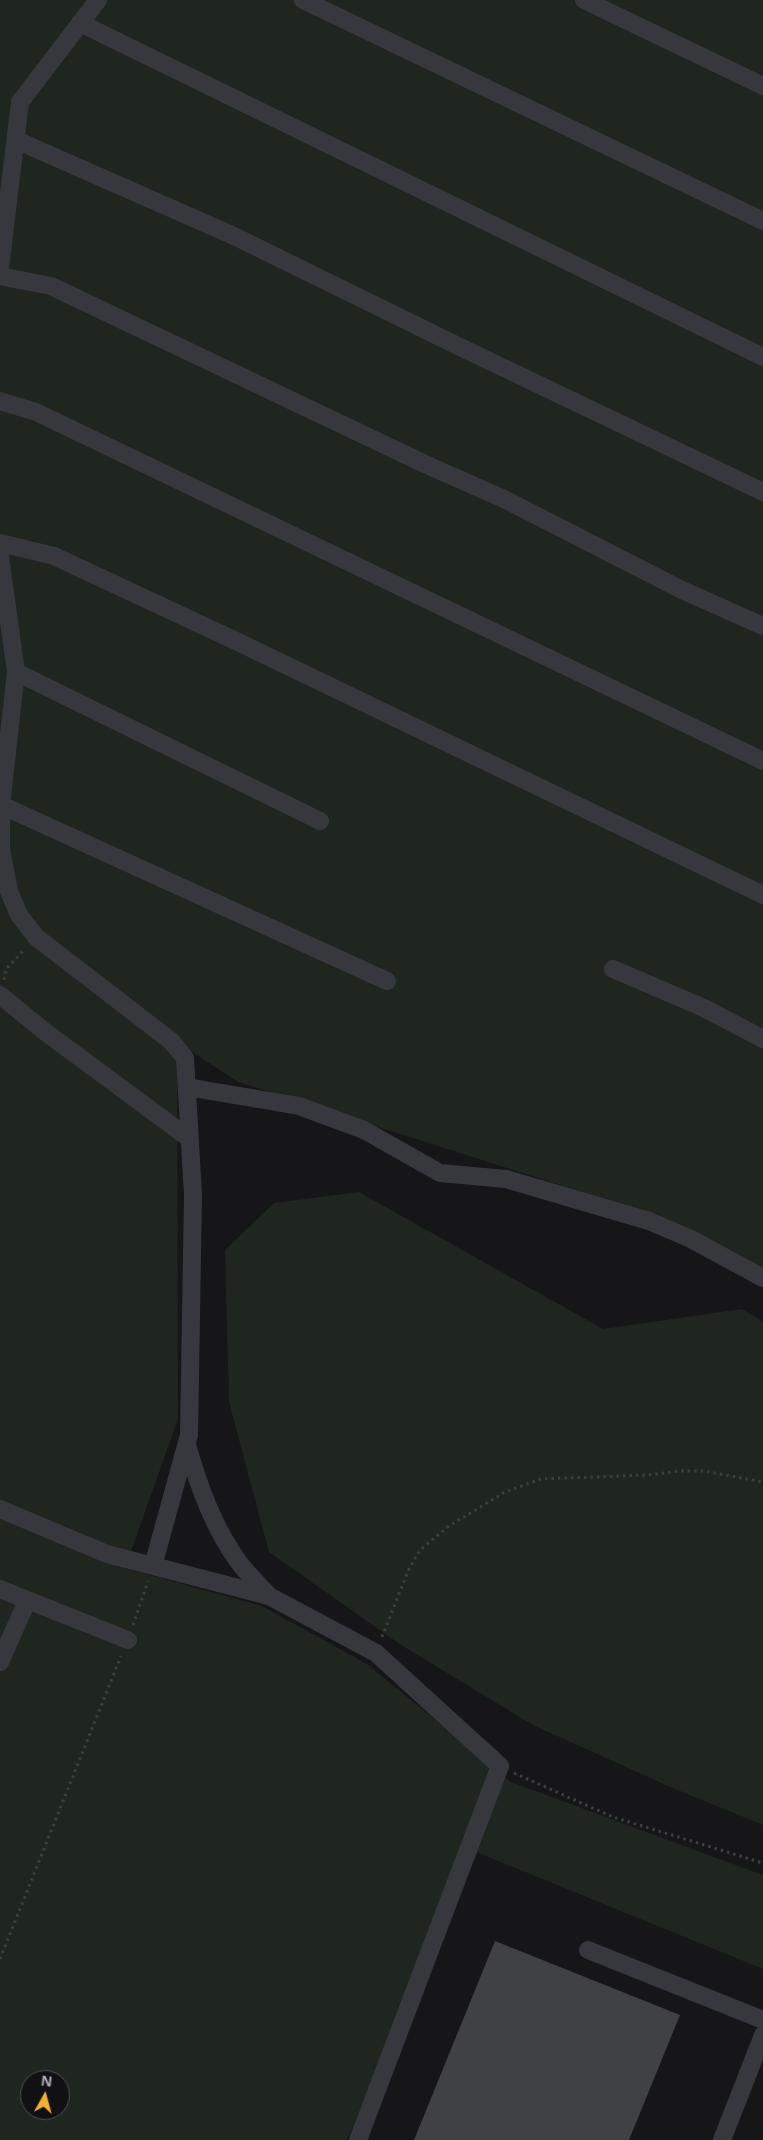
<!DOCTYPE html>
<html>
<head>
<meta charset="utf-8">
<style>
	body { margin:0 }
	#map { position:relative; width:763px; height:2140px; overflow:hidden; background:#161618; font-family:"Open Sans",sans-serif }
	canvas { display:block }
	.north { position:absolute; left:20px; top:2070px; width:50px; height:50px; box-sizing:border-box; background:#111113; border:1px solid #4d4f55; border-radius:50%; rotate:7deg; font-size:14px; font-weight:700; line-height:20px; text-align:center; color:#a8adb8 }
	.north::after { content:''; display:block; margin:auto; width:18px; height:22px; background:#f2b134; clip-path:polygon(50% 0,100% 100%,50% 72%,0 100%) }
</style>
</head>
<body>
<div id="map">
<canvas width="763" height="2140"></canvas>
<div class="north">N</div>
</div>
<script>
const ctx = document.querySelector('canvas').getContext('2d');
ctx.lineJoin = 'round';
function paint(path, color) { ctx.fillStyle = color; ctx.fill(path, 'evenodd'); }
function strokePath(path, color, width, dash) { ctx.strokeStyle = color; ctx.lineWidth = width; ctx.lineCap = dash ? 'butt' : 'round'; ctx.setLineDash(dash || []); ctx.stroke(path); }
const green = new Path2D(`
	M0,0H763V1270L657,1216L238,1082L177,1042L178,1419L125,1568L262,1606L367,1664L511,1782L763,1875V1969L469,1849L347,2140H0ZM30,2080H60V2110H30Z
	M359,1192L603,1329L742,1309L763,1322V1825L668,1786L533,1725L401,1645L269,1552L229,1402L225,1250L274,1203Z`);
const building = new Path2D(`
	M495,1941L680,2015L629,2140H414Z`);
const path = new Path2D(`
	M4,980L6,969L25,949
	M133,1625L148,1581
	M382,1637L408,1571L420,1550L449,1526L505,1492L541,1479L647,1475L680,1471H704L763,1482
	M514,1773L613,1817L763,1863
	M0,1959L121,1656`);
const minor = new Path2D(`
	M303,0L763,221
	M584,0L763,86
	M80,23L763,357
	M16,140L234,236L458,346L763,492
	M0,268L20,102L98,0
	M0,276L51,286L427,465L504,499L682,590L763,626
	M0,401L36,412L763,761
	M0,543L54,556L236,641L763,895
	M0,557L16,672L1,805V849L9,891L19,915L36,937L171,1041L185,1058L193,1195L189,1435L153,1566
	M16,672L320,821
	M1,805L387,981
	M613,969L704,1008L763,1039
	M0,995L44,1031L190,1139
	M187,1087L299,1106L364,1130L440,1173L506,1179L649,1221L691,1239L763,1278
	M187,1445C199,1487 214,1529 240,1564C249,1575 259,1585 269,1596
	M0,1509L107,1554L269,1596L376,1653L500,1766L358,2140
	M0,1589L128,1640
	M0,1662L27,1601
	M588,1950L763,2020
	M722,2140L763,2035`);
paint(green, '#1e261f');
paint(building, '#404145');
strokePath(path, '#3d3f44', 3, [2.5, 4]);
strokePath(minor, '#37383d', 18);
</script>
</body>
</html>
